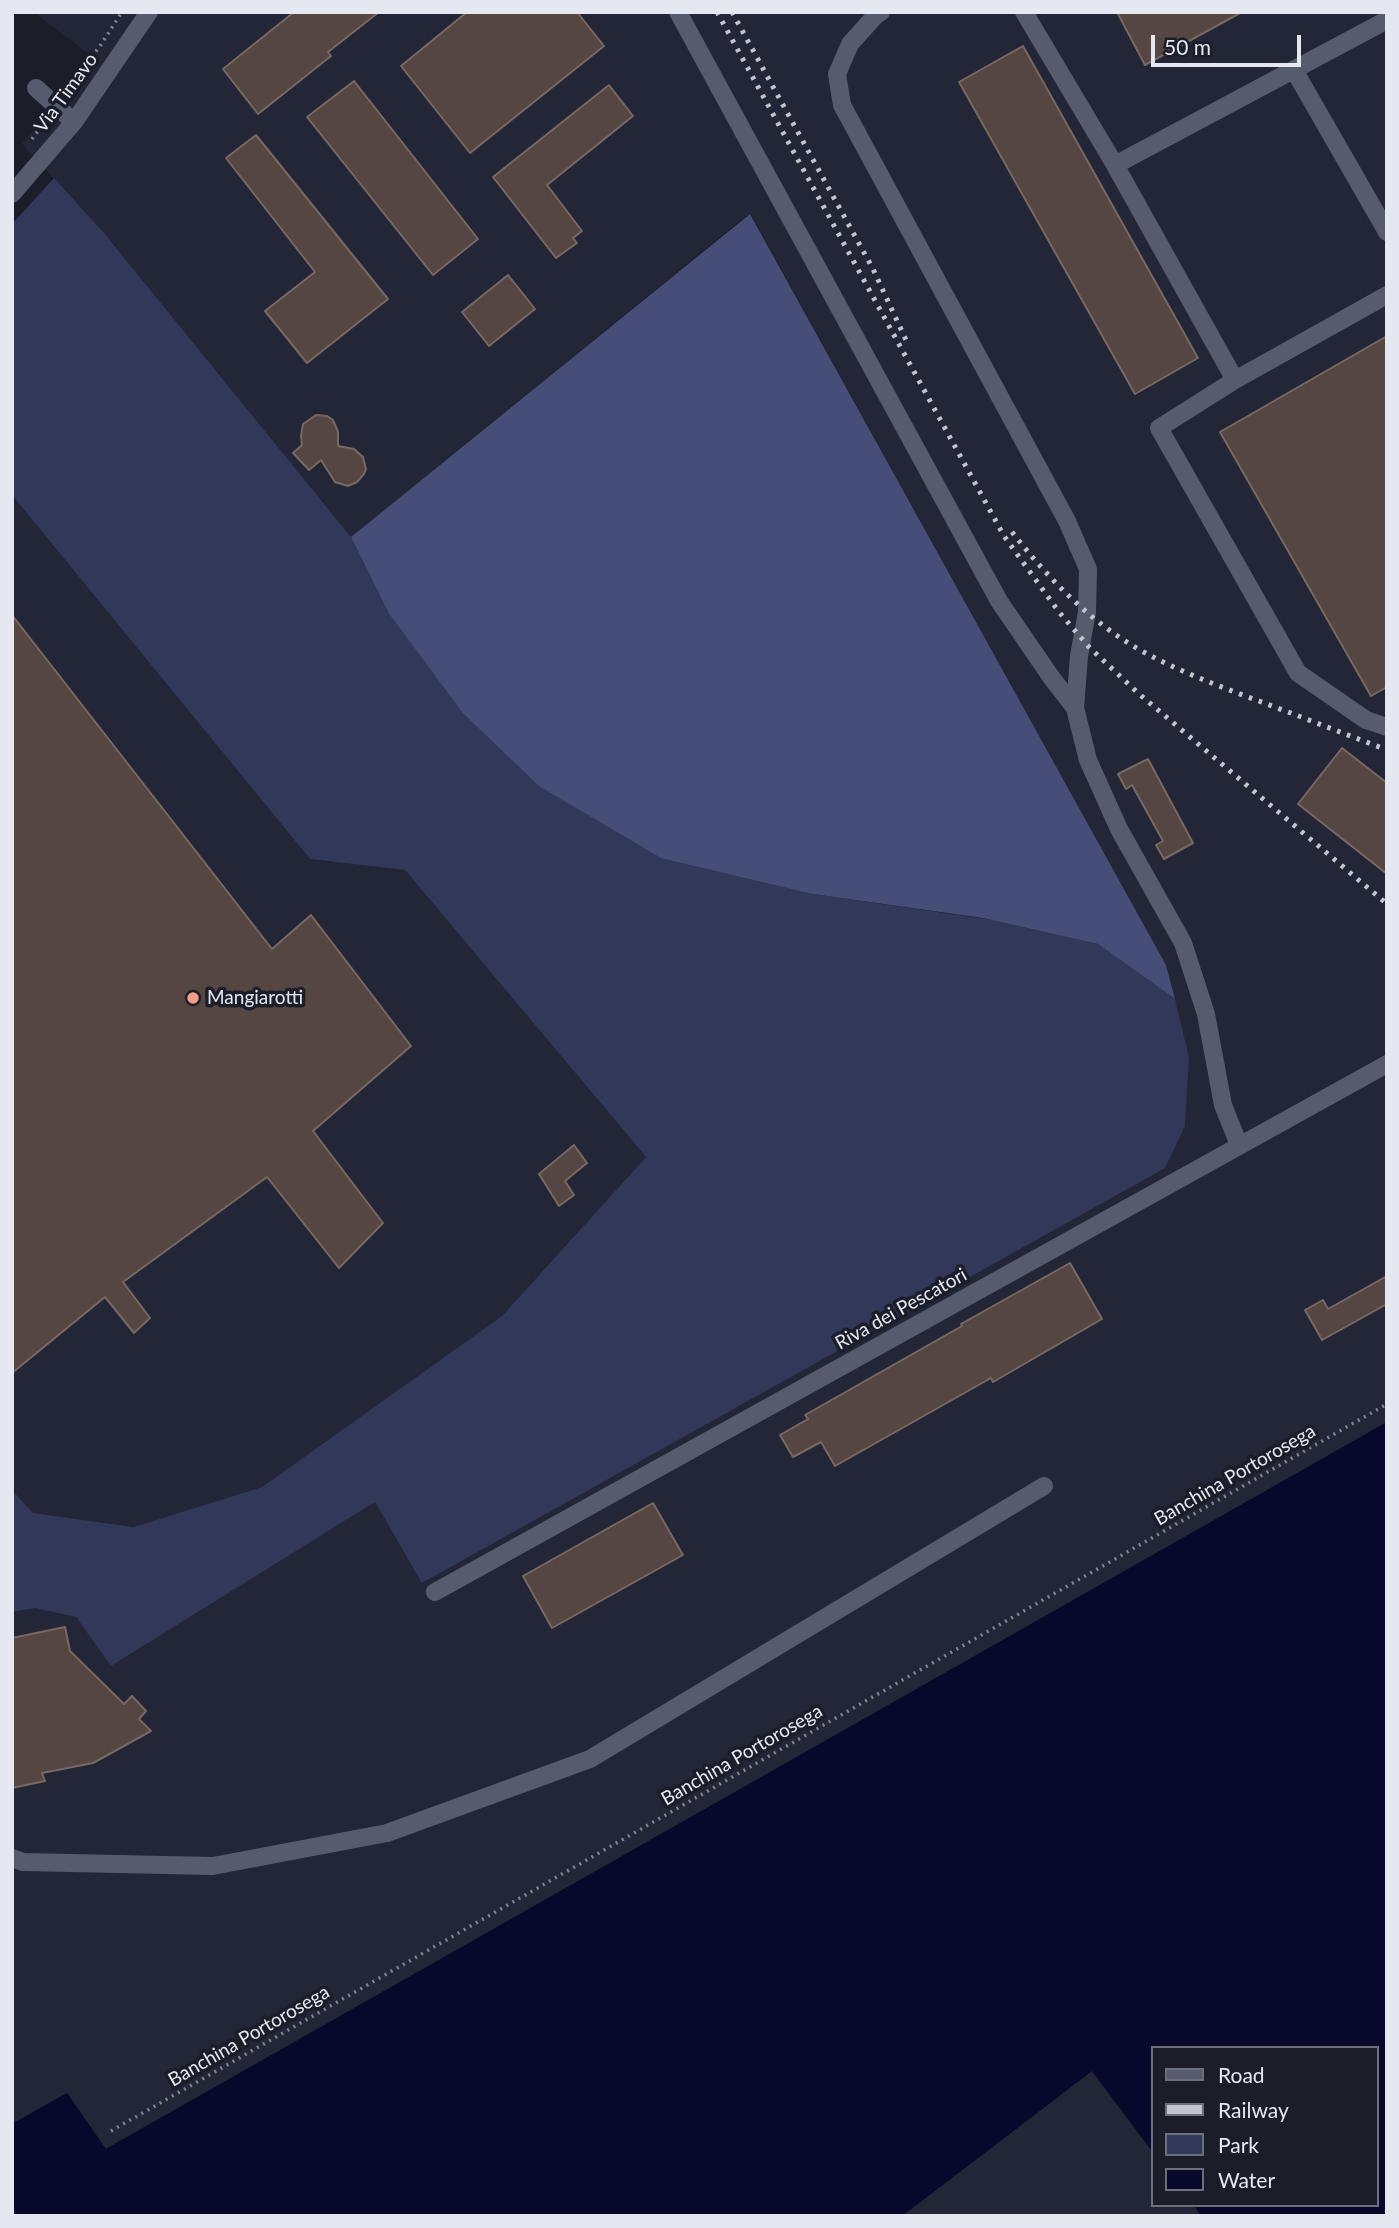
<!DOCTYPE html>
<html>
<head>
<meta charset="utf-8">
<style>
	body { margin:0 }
	#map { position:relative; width:1399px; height:2228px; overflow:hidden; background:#1b1d29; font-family:Lato,sans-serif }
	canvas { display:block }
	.frame { position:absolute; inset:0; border:14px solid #e5e8f0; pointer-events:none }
	.legend { position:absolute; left:1151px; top:2046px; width:228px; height:161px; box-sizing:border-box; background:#1b1d29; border:2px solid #6c6e79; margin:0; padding:9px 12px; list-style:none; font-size:21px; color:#e5e8f0 }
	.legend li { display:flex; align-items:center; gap:14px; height:35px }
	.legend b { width:35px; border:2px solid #6c6e79 }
	.scale { position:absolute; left:1151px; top:35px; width:150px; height:32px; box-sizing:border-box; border:4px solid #e5e8f0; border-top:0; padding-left:9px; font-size:21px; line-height:24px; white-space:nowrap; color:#e5e8f0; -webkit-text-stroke:5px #1b1d29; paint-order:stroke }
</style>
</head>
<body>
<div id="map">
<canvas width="1399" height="2228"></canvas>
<div class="frame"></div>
<ul class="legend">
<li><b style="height:9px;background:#565b6e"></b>Road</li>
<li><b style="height:9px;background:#c2c5cd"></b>Railway</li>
<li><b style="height:19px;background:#32385a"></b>Park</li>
<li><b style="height:19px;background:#07082b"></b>Water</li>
</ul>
<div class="scale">50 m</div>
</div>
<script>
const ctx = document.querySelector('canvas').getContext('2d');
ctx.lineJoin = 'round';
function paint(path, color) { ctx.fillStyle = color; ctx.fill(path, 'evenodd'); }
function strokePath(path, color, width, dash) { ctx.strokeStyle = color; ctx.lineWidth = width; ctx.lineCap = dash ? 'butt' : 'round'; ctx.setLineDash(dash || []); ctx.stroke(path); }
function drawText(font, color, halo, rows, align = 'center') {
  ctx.font = font + ' Lato,sans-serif'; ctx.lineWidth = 7; ctx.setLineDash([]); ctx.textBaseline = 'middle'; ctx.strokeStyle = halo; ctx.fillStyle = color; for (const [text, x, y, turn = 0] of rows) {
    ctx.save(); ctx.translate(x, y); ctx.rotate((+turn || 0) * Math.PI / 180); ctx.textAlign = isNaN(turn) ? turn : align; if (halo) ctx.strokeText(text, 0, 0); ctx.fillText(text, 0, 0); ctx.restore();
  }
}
const built = new Path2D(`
	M33,12H1387V1422L105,2149L67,2093L12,2124V1612L35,1608L76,1617L111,1666L375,1502L423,1583L1189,1057L1166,965L751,214L747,215L351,537L104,233L22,144L94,58Z
	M12,495L310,859L405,870L646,1157L502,1316L262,1487L135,1527L33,1513L12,1490Z
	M1092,2071L1152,2151V2205H1194L1201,2216H902Z`);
const green = new Path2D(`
	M54,178L104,233L351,537L388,612L813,894L993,920L1098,944L1175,999L1189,1057L1185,1126L1165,1168L422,1583L375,1502L111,1666L76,1617L35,1608L12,1612V1490L33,1513L134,1527L262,1487L502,1316L646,1157L405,870L310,859L12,495V224Z`);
const forest = new Path2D(`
	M750,214L1166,965L1175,999L1098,944L983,918L813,894L661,858L539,786L463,713L388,612L351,537Z`);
const water = new Path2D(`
	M1387,1422V2216H1201L1194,2205H1376V2048H1152V2151L1092,2071L902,2216H12V2124L67,2093L106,2149Z`);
const building = new Path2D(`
	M294,12H379L328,52L331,56L258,114L223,69Z
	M467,12H577L604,46L470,153L401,66Z
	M1117,12H1242L1145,65Z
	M1023,46L1198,358L1135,394L959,82Z
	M354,81L478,239L433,275L307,117Z
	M609,85L633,116L547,185L582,231L573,238L577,243L556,258L493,177Z
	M256,135L388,299L307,363L265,311L315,272L226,158Z
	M508,275L535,309L489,346L462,312Z
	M1387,336V687L1371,696L1220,432Z
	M316,415L327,416L333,420L338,432V446L354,449L363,457L366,469L364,474L357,482L348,486L335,482L321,460L309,470L293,453L302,445L301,436L303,424Z
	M12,615L272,949L311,915L411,1046L313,1131L383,1223L339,1268L267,1177L123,1282L150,1318L134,1333L105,1297L12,1373Z
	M1342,748L1387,783V874L1298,804Z
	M1148,759L1193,843L1164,859L1156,845L1163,841L1132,785L1126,789L1118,774Z
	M574,1145L587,1163L565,1181L574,1195L559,1206L539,1174Z
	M1070,1263L1102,1319L993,1382L991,1378L835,1466L821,1442L793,1457L780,1435L808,1419L805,1415L962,1326L961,1324Z
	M1387,1276V1304L1322,1340L1305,1310L1323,1300L1328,1309Z
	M653,1503L683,1555L552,1628L523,1576Z
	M65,1627L70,1651L124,1704L132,1696L146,1711L139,1719L151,1731L93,1763L42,1773L45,1781L12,1788V1638Z`);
const path = new Path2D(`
	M67,91L100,46L122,12
	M32,139L46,120
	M111,2131L1387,1404`);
const minor = new Path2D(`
	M678,12L999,601L1051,677L1075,708
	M881,12L876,15L850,44L837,74L842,105L1067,521L1088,569L1087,612L1079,656L1075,708L1088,760L1119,829L1183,943L1206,1014L1223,1105L1239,1145
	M1024,12L1115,165L1235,380
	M1294,70L1387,232
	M36,88L74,122
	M1115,165L1387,20
	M12,194L74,122L149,12
	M1387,295L1235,380L1159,428L1298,673L1366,720L1387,727
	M435,1592L1387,1064
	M12,1858L23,1862L213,1866L387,1833L590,1759L1044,1486`);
const rail = new Path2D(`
	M717,12L1004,536L1059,612L1089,647L1138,693L1387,904
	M732,12L873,269L906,340
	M1012,532C1048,578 1089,621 1140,650C1174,669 1211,683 1248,697C1294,714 1340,732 1387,750`);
const markers = [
	[193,998,7,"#f49e87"]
];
const streetNames = [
	["Via Timavo",66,93,-54],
	["Riva dei Pescatori",901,1309,-29],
	["Banchina Portorosega",1235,1475,-30],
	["Banchina Portorosega",742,1755,-30],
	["Banchina Portorosega",249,2036,-30]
];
const poiNames = [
	["Mangiarotti",207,998]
];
paint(built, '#222637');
paint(green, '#32385a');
paint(forest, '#464e77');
paint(water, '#07082b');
paint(building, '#554641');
strokePath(building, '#786762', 2);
strokePath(path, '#82858f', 3.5, [2, 5]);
strokePath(minor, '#565b6e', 18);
strokePath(rail, '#c2c5cd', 5, [3.5, 7]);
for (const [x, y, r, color] of markers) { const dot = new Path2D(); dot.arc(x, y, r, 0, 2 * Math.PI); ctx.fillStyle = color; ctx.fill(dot); strokePath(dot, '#1b1d29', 2.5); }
drawText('19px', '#e5e8f0', '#1b1d29', streetNames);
drawText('19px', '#e5e8f0', '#1b1d29', poiNames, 'left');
</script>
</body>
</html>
